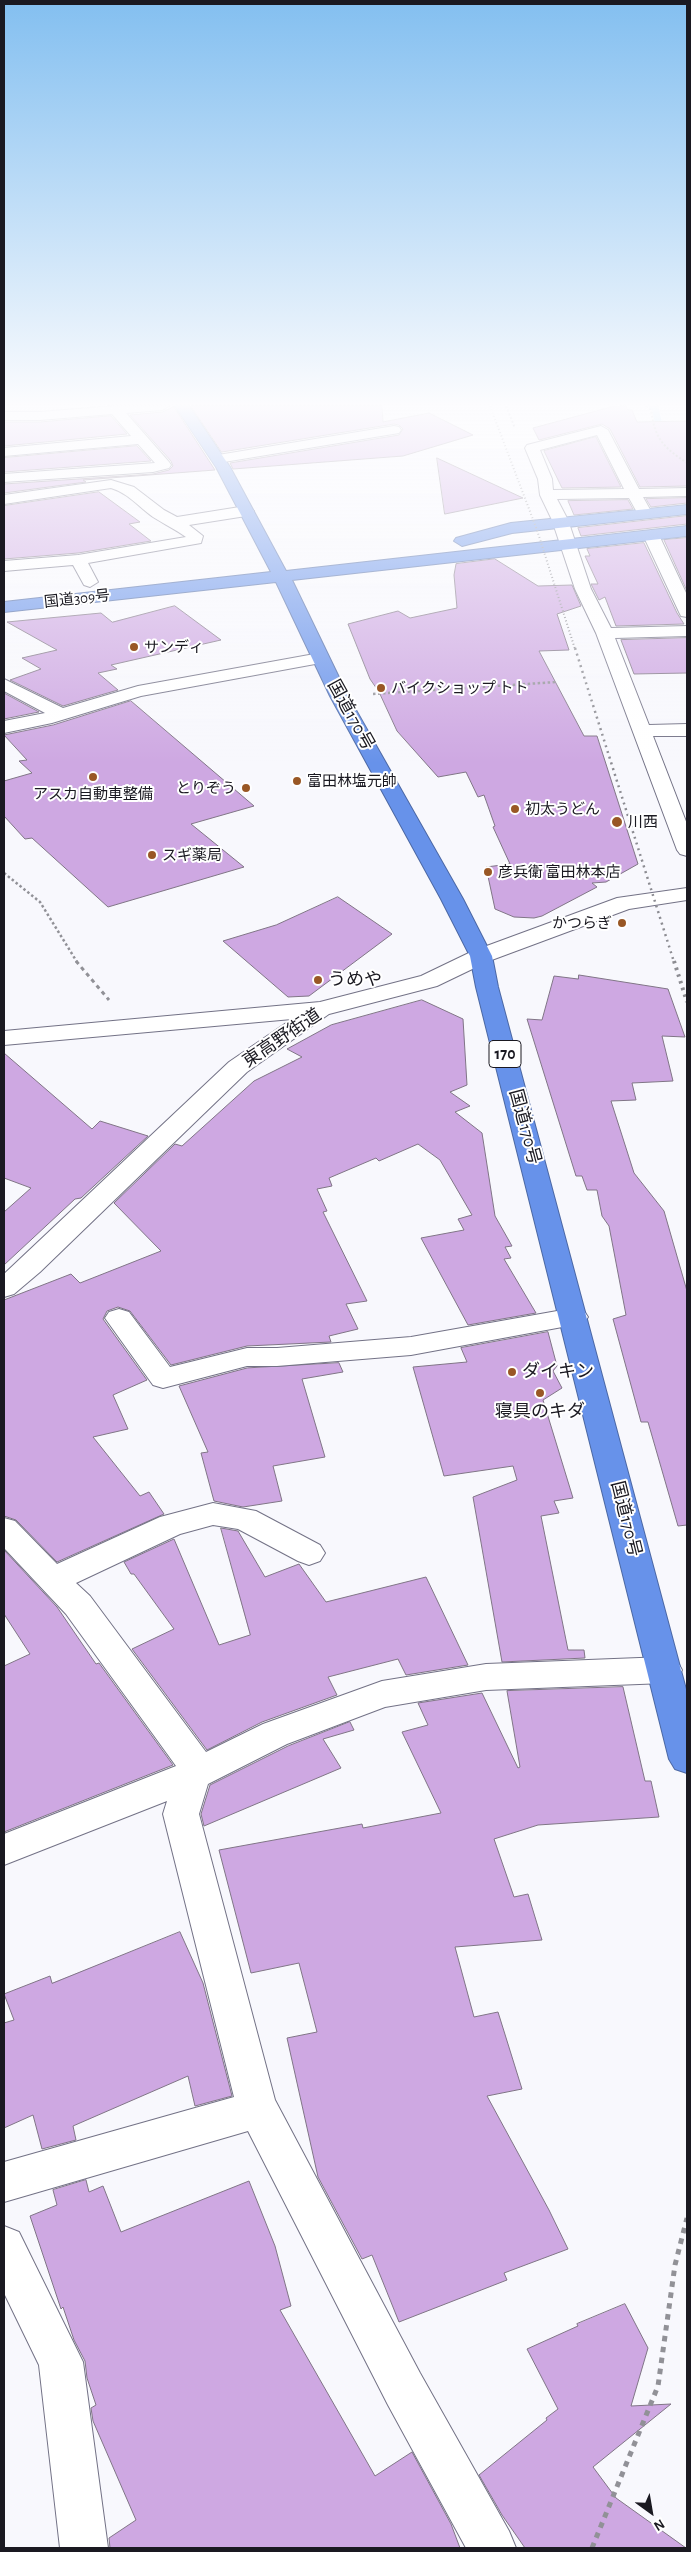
<!DOCTYPE html>
<html>
<head>
<meta charset="utf-8">
<style>
	body { margin:0 }
	#map { position:relative; width:691px; height:2552px; overflow:hidden; background:#f8f8fd; font-family:"Alegreya Sans",sans-serif }
	canvas { display:block }
	.frame { position:absolute; inset:0; border:5px solid #1a1921; pointer-events:none }
	.north { position:absolute; left:626px; top:2487px; width:50px; height:50px; -webkit-text-stroke:4px #fff; paint-order:stroke; rotate:148deg; font-size:14px; font-weight:700; line-height:20px; text-align:center; color:#1a1921 }
	.north::after { content:''; display:block; margin:auto; width:18px; height:22px; background:#1a1921; clip-path:polygon(50% 0,100% 100%,50% 72%,0 100%) }
</style>
</head>
<body>
<div id="map">
<canvas width="691" height="2552"></canvas>
<div class="frame"></div>
<div class="north">N</div>
</div>
<script>
const ctx = document.querySelector('canvas').getContext('2d');
ctx.lineJoin = 'round';
function strokePath(path, color, width, dash) { ctx.strokeStyle = color; ctx.lineWidth = width; ctx.lineCap = dash ? 'butt' : 'round'; ctx.setLineDash(dash || []); ctx.stroke(path); }
function paint(path, color) { ctx.fillStyle = color; ctx.fill(path, 'evenodd'); }
function drawText(font, color, halo, rows, align = 'center') {
  ctx.font = font + ' "Alegreya Sans","Noto Sans JP",sans-serif'; ctx.lineWidth = 4; ctx.setLineDash([]); ctx.textBaseline = 'middle'; ctx.strokeStyle = halo; ctx.fillStyle = color; for (const [text, x, y, turn = 0] of rows) {
    ctx.save(); ctx.translate(x, y); ctx.rotate((+turn || 0) * Math.PI / 180); ctx.textAlign = isNaN(turn) ? turn : align; if (halo) ctx.strokeText(text, 0, 0); ctx.fillText(text, 0, 0); ctx.restore();
  }
}
const stream = new Path2D(`
	M652,406L655,408C661,435 662,444 687,460`);
const building = new Path2D(`
	M191,406H382L383,422L429,413L473,435L403,456L233,469L230,463L399,435L403,429L399,425L394,424L222,452Z
	M626,406L628,410H632L637,422L687,421V486L640,487L610,429L602,424L539,440L533,428L611,407Z
	M174,407L215,470L83,480L86,482L4,493V484L153,474L169,470L173,466L171,461L130,415L162,412Z
	M111,416L127,434L4,446V422H40Z
	M596,437L621,487L562,488L544,451Z
	M137,446L151,461L4,472V458Z
	M437,458L523,498L445,514Z
	M99,492L140,522L129,524L151,541L78,553L4,559V506Z
	M687,498V503L651,507L646,499Z
	M628,500L633,509L574,515L568,501Z
	M687,516V524L581,536L578,528Z
	M687,538V591L664,540Z
	M644,543L677,613L684,624L616,626L605,597L599,600L591,584H598L585,556H590L587,549Z
	M495,559L538,586L572,585L581,606L557,614L569,650L539,651L584,736H597L638,864L606,882L592,883L597,887L542,916L534,918L514,917L495,909L486,867L510,864L493,827L495,826L484,795L478,797L466,772L438,777L397,731L379,692L370,679L348,624L398,611L410,618L457,608L454,575L456,564Z
	M175,606L221,640L111,665L117,669L98,673L118,690L63,706L10,680L41,669L22,658L57,650L7,622L101,613L112,622Z
	M687,638V673L634,674L621,640Z
	M4,693L39,712L4,719Z
	M131,701L254,806L191,824L244,867L108,907L32,838L25,839L4,816V781L32,773L19,761L27,760L4,735L53,725Z
	M338,897L392,934L309,996L288,997L223,941L276,925Z
	M579,975L668,989L685,1037L662,1036L673,1081L632,1083L636,1100L611,1101L634,1173L664,1211L687,1291V1525L678,1526L648,1422H641L613,1319L626,1315L609,1226L602,1216L597,1190H587L582,1176H576L527,1019L542,1020L554,976L578,979Z
	M422,1000L463,1019L467,1085L450,1092L470,1106L455,1112L482,1133L495,1216L512,1246L505,1247L511,1258L504,1259L536,1313L468,1325L421,1238L464,1230L458,1219L472,1215L440,1160L418,1144L379,1161L376,1158L329,1178L332,1186L317,1189L327,1211L323,1212L367,1301L346,1304L358,1329L329,1336L331,1342L247,1346L171,1365L130,1311L118,1307L107,1311L103,1319L147,1380L113,1395L128,1429L93,1437L140,1496L149,1492L164,1514L57,1562L16,1520L4,1516V1300L71,1274L80,1283L161,1251L114,1203L175,1144L182,1146L254,1081L302,1057L287,1049L331,1025Z
	M4,1053L92,1129L100,1121L148,1136L81,1198L75,1199L4,1265V1212L31,1188L4,1178Z
	M548,1332L557,1366L553,1371L562,1388L543,1400L573,1498L554,1501L559,1513L541,1516L568,1650H584L585,1658L502,1662L473,1497L517,1480L513,1466L444,1476L413,1367L467,1362L461,1348Z
	M339,1363L343,1372L302,1379L325,1457L273,1466L282,1501L243,1507L214,1501L201,1453L208,1452L179,1386L247,1368Z
	M221,1528L238,1531L265,1577L299,1564L326,1602L426,1577L468,1665L406,1675L398,1659L328,1677L337,1695L262,1722L207,1750L132,1649L174,1629L134,1574H131L124,1562L174,1539L219,1645L250,1635Z
	M4,1550L57,1607L96,1664L99,1663L173,1765L4,1832V1666L30,1654L4,1614Z
	M623,1687L645,1781H651L659,1817L538,1825L494,1839L514,1897L528,1894L542,1940L455,1947L474,2017L498,2012L522,2089L487,2096L549,2210L568,2249L504,2273L507,2280L399,2322L372,2255L362,2259L318,2177L287,2038L317,2032L299,1963L251,1973L219,1850L362,1824L363,1828L441,1813L402,1732L428,1725L418,1703L482,1693L518,1768L520,1767L507,1691Z
	M350,1722L354,1730L323,1739L341,1768L204,1826L201,1814L210,1785L288,1746Z
	M180,1932L203,1983L232,2096L195,2106L188,2076L73,2126L76,2140L42,2149L33,2115L4,2128V2023L14,2020L4,1994L50,1976L52,1983Z
	M86,2180L89,2192L103,2186L121,2232L249,2181L275,2246L291,2306L280,2310L375,2476L412,2452L451,2524L460,2548H110L109,2538L136,2520L93,2421L91,2408L96,2405L87,2378L85,2361L74,2340L63,2307L61,2309L30,2216L57,2205L53,2190Z
	M625,2304L648,2348L631,2406L671,2404L593,2467L616,2498L686,2548H525L502,2515L479,2475L547,2420L546,2418L558,2409L527,2349L578,2326L577,2324Z`);
const pathFar3 = new Path2D(`
	M506,406L515,428
	M646,406L651,410C655,439 663,447 687,463`);
const pathFar2 = new Path2D(`
	M373,694L557,682
	M4,873L40,902L77,962`);
const pathFar1 = new Path2D(`
	M76,961L109,1000`);
const path = new Path2D(`
	M592,2548L658,2386L675,2265L687,2218`);
const minor = new Path2D(`
	M115,406H169L162,410L126,413L169,462L171,465L169,468L153,472L4,482V474L155,463L138,444L4,456V448L131,436L112,414L40,420H4V412H40Z
	M394,426L399,427L401,430L399,433L218,463L211,459L218,455Z
	M601,426L608,430L639,489L687,488V496L643,497L652,513L644,518L639,516L629,498L557,499L568,520L591,589L611,628L687,626V636L615,638L649,725L687,724V736H653L687,824V856L680,854L677,850L596,633L575,589L552,520L540,495L538,479L525,448L527,445ZM597,435L624,489L553,490L552,479L540,450Z
	M111,480L134,487L164,510L177,517L246,506L254,511L246,516L189,525L203,536L201,543L88,563L98,582L90,587L84,585L73,565L4,571V561L78,555L186,537C175,529 164,524 153,517C139,507 128,493 111,488L4,504V495Z
	M651,530L659,535L687,595V617L681,616L679,612L643,535Z
	M320,653L326,654L329,658L326,662L141,696L52,723L4,733V721L45,713L4,691V679L63,708L138,686Z
	M687,888V900L629,909L489,961L437,986L329,1014L247,1072L40,1272L14,1294L4,1297V1274L229,1062L292,1019L4,1045V1031L320,1002L421,976L473,951L617,898Z
	M574,1308L584,1311L588,1317L584,1323L411,1355L277,1366H247L163,1388L153,1385L105,1318L109,1312L119,1309L129,1312L170,1367L247,1348H277L411,1337Z
	M213,1503L256,1511L320,1545L325,1553L320,1561L309,1565L298,1561L238,1529L213,1525L180,1534L76,1583L90,1596L206,1752L263,1724L382,1681L486,1664L665,1657L677,1661L682,1670L677,1679L665,1683L486,1690L385,1707L287,1744L208,1784L199,1814L275,2100L420,2373L509,2531L516,2548H466L388,2405L248,2131L4,2202V2162L234,2097L163,1814L167,1801L4,1865V1834L176,1766L66,1614L4,1548V1518L15,1521L57,1564L160,1517Z
	M4,2226L19,2232L83,2362L108,2548H60L39,2365L4,2293Z`);
const highway = new Path2D(`
	M175,406H189L230,467L286,571L687,526V536L292,580L348,696L463,899L492,956L498,987L687,1693V1773L675,1769L669,1759L476,987L470,956L441,899L330,696L276,582L4,612V602L271,572L216,467Z
	M687,505V514L512,533L462,546L454,541L456,538L511,523Z`);
const railFar2 = new Path2D(`
	M490,406L537,530L575,649`);
const railFar1 = new Path2D(`
	M575,648L674,962`);
const rail = new Path2D(`
	M674,961L687,1002`);
const markers = [
	[134,647,5,"#995725"],
	[381,688,5,"#995725"],
	[93,777,5,"#995725"],
	[297,781,5,"#995725"],
	[246,788,5,"#995725"],
	[515,809,5,"#995725"],
	[617,822,6,"#995725"],
	[152,855,5,"#995725"],
	[488,872,5,"#995725"],
	[622,923,5,"#995725"],
	[318,980,5,"#995725"],
	[512,1372,5,"#995725"],
	[540,1393,5,"#995725"]
];
const farStreetnames = [
	["国道309号",77,599,-6]
];
const farPoinames = [
	["サンディ",144,647],
	["バイクショップ トト",391,688],
	["富田林塩元帥",307,781],
	["とりぞう",236,788,"right"],
	["アスカ自動車整備",93,794,"center"],
	["初太うどん",525,809],
	["川西",628,822],
	["スギ薬局",162,855],
	["彦兵衛 富田林本店",498,872],
	["かつらぎ",612,923,"right"]
];
const shields = [
	[505,1054,32]
];
const shieldNames = [
	["170",505,1054]
];
const streetNames = [
	["国道170号",351,715,61],
	["東高野街道",282,1038,-34],
	["国道170号",525,1127,75],
	["国道170号",626,1519,76]
];
const poiNames = [
	["うめや",328,980],
	["ダイキン",522,1372],
	["寝具のキダ",540,1412,"center"]
];
strokePath(stream, '#8dcffb', 7);
paint(building, '#cea8e2');
strokePath(building, '#807586', 1);
strokePath(minor, '#737286', 2);
strokePath(highway, '#4c68a4', 2);
strokePath(pathFar3, '#919197', 2, [2, 2]);
strokePath(pathFar2, '#919197', 2.5, [2.5, 2.5]);
strokePath(pathFar1, '#919197', 3, [4, 4]);
strokePath(path, '#919197', 5, [5.5, 5.5]);
paint(minor, '#fff');
paint(highway, '#6792ea');
strokePath(railFar2, '#8c8c92', 2, [1, 2.5]);
strokePath(railFar1, '#8c8c92', 2.5, [2, 4]);
strokePath(rail, '#8c8c92', 4, [2.5, 4.5]);
const sky = ctx.createLinearGradient(0, 0, 0, 763);
sky.addColorStop(0, '#83bff0');
sky.addColorStop(0.53, '#fcfcfe');
sky.addColorStop(1, '#fcfcfe00');
ctx.fillStyle = sky;
ctx.fillRect(0, 0, 691, 763);
for (const [x, y, r, color] of markers) { const dot = new Path2D(); dot.arc(x, y, r, 0, 2 * Math.PI); ctx.fillStyle = color; ctx.fill(dot); strokePath(dot, '#fff', 2); }
drawText('15px', '#1a1921', '#fff', farStreetnames);
drawText('15px', '#1a1921', '#fff', farPoinames, 'left');
for (const [x, y, w] of shields) { const box = new Path2D(); box.roundRect(x - w / 2, y - 13.5, w, 27, 4); ctx.fillStyle = '#fff'; ctx.fill(box); strokePath(box, '#1a1921', 1); }
drawText('bold 16px', '#1a1921', null, shieldNames);
drawText('18px', '#1a1921', '#fff', streetNames);
drawText('18px', '#1a1921', '#fff', poiNames, 'left');
</script>
</body>
</html>
